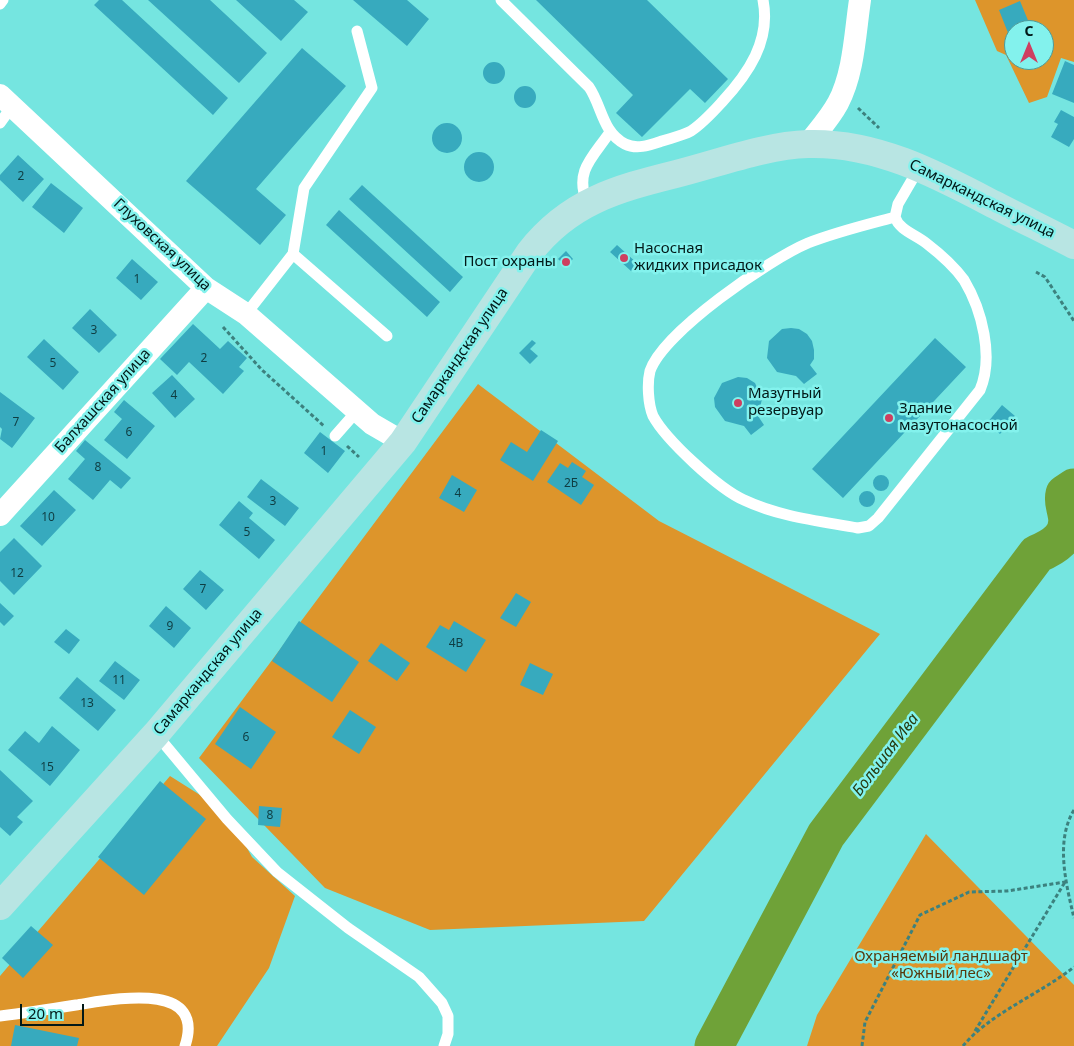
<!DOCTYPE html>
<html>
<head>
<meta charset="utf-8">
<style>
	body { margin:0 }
	#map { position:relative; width:1074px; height:1046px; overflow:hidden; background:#75e5e0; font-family:"Noto Sans",sans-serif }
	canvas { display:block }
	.north { position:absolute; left:1004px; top:20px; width:50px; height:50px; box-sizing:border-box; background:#83f2ed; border:1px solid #4f9b98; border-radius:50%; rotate:0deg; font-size:14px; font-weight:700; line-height:20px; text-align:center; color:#021918 }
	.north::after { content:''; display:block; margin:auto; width:18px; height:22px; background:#ce3f60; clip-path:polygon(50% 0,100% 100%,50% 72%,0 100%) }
	.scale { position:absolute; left:20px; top:1004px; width:64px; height:22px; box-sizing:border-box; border:2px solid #021918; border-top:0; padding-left:6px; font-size:15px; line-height:18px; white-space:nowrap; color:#021918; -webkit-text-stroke:4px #83f2ed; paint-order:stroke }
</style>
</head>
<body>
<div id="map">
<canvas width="1074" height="1046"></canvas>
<div class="north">С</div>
<div class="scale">20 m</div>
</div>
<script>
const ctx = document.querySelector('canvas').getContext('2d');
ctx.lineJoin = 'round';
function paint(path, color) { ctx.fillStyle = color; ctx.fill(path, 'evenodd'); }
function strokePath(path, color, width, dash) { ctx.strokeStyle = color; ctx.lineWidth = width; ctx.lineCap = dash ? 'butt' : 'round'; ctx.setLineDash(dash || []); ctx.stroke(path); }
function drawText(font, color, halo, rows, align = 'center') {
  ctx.font = font + ' "Noto Sans",sans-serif'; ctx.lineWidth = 5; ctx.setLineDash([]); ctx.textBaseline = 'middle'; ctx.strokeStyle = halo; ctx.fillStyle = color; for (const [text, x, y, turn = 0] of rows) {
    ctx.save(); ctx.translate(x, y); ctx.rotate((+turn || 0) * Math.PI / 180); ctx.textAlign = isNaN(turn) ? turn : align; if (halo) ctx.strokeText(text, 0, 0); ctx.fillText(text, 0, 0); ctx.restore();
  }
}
const green = new Path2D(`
	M975,0H1074V62L1061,58L1047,97L1029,103L1006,55L997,51ZM1014,30H1044V60H1014Z
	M478,384L659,521L880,634L644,921L430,930L325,888L199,758Z
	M170,776L227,812L252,857L295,896L269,968L217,1046H0V976Z
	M926,834L1074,985V1046H807L817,1015Z`);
const river = new Path2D(`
	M714,1046L826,835L1037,554C1054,547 1072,536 1067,514C1066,507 1063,502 1065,494L1074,488`);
const building = new Path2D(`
	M99,0H122L228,98L213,115L94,5Z
	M148,0H210L267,53L239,83Z
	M236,0H294L308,12L281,41Z
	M353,0H407L429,19L407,46Z
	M536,0H647L728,79L705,103L690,89L642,137L616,113L633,95Z
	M1020,1L1032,30H1014L1012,43L999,10Z
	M302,48L346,86L256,189L286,215L260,245L186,181Z
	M1065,61L1074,65V103L1052,94Z
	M483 73a11 11 0 1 1 22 0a11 11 0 1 1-22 0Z
	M514 97a11 11 0 1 1 22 0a11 11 0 1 1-22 0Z
	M1061,110L1074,117V139L1069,147L1051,137L1058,124L1054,122Z
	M432 138a15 15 0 1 1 30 0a15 15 0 1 1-30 0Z
	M464 167a15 15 0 1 1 30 0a15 15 0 1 1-30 0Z
	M18,155L44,179L23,202L0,180V175Z
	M51,183L83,208L64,233L32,207Z
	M362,185L463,277L450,292L349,199Z
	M339,210L440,302L427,317L326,225Z
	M617,245L638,264L631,271L610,252Z
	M566,251L573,259L566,266L558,259Z
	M132,259L158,282L141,300L116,278Z
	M90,309L117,335L99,353L72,328Z
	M193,324L220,349L228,341L247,358L239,367L244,371L223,394L189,362L177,375L160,359Z
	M791,328L799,329L807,334L812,341L814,350V359L810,365L817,374L804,384L796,376L777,372L767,358L769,341L782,329Z
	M935,338L966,367L843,498L812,469Z
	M44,339L79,372L63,390L27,357Z
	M532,340L536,343L530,349L538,356L530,364L519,353Z
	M172,375L195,399L175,418L152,393Z
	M738,377L747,378L755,383L762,399L758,416L764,425L751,435L744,426L725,421L715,407L714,398L722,383Z
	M0,392L35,418L12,448L0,439L2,429L0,427Z
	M124,400L155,426L127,459L104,440L122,419L114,412Z
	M1002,405L1015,416L1000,434L987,423Z
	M541,430L558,441L533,481L500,460L511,442L527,452Z
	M320,432L345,451L328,473L304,453Z
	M85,440L131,478L121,489L110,480L93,500L68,479L85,459L76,451Z
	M572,462L586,471L582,477L594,485L581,505L547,482L560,463L568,468Z
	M452,475L477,490L464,512L439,498Z
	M873 483a8 8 0 1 1 16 0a8 8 0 1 1-16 0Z
	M261,479L299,508L285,526L247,497Z
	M54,490L76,510L42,546L20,526Z
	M859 499a8 8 0 1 1 16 0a8 8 0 1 1-16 0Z
	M239,501L253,513L249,518L275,540L259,559L219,525Z
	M14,538L42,566L14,595L0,581V552Z
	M200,570L224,590L206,610L183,589Z
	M516,593L531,602L516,627L500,618Z
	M0,603L14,616L4,626L0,622Z
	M166,606L191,628L174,648L149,626Z
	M299,621L359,662L332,702L272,661Z
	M454,621L486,640L466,672L426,647L440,625L449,630Z
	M66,629L80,640L69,654L54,642Z
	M381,643L410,663L397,681L368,661Z
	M115,661L140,680L124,700L99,681Z
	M530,663L553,674L543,695L520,685Z
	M77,677L116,710L98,731L59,698Z
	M240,707L276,732L251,769L215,744Z
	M350,710L376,727L359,754L332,737Z
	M52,726L80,750L50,786L8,750L25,731L39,743Z
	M0,770L33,801L17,817L23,822L10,836L0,827Z
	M160,781L206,819L144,895L98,857Z
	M259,806L282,808L280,827L258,825Z
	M31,926L53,945L23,978L2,958Z
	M15,1025L79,1038L77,1046H11Z`);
const path = new Path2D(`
	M858,108L879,128
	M1036,272L1045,277L1074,321
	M223,327L262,370L324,426
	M347,446L359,457
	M1074,810C1055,841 1066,884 1074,918
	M975,1031L1065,882
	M862,1046L865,1022L920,915L969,892L1007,891L1065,882
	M963,1046C989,1014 1040,994 1074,967`);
const lane = new Path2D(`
	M501,0L589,87C602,106 602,132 625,144C637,150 650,145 662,141C671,138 682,136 691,131C703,123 712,113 722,102C748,74 771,41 763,0
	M0,4L3,0
	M0,123L13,105
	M587,202C574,171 593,157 610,132
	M895,217C865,225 836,232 808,243C770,259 663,332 650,371C647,383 648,404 653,416C666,440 719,489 744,500C780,517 820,521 858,528L869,526L878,518L980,390C994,357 982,310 964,280C954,266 939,253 926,243C916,235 899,230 895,217L898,204L919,168
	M293,254L304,188L372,88L357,31
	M246,314L293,254L387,336
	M335,436L357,411
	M156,734L227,819L277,872L348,928L419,977L442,1003L448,1016V1034L444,1046
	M0,1016C25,1013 51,1009 76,1005C110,1000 207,979 185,1046`);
const street = new Path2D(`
	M0,95L206,288L246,314L372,424L403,442
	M808,144C818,131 830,118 838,103C854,73 855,33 860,0
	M0,515L206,288`);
const secondary = new Path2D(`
	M0,906L156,734L403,442L530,252C569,202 616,189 676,174C716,164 767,145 808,144C876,142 936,174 993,204C1020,218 1047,231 1074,245`);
const markers = [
	[624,258,5,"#ce3f60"],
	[566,262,5,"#ce3f60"],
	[738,403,5,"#ce3f60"],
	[889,418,5,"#ce3f60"]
];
const numberNames = [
	["2",21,177],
	["1",137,280],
	["3",94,331],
	["2",204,359],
	["5",53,364],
	["4",174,396],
	["7",16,423],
	["6",129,433],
	["1",324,452],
	["8",98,468],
	["2Б",571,484],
	["4",458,494],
	["3",273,502],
	["10",48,518],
	["5",247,533],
	["12",17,574],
	["7",203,590],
	["9",170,627],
	["4В",456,644],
	["11",119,681],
	["13",87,704],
	["6",246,738],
	["15",47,768],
	["8",270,816]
];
const streetNames = [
	["Самаркандская улица",982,199,26],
	["Глуховская улица",162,245,43],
	["Самаркандская улица",460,356,-56],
	["Балхашская улица",103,401,-48],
	["Самаркандская улица",208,672,-50]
];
const poiNames = [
	["Насосная",634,249],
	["жидких присадок",634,266],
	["Пост охраны",556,262,"right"],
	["Мазутный",748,394],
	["резервуар",748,411],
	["Здание",899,409],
	["мазутонасосной",899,426]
];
const parkNames = [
	["Охраняемый ландшафт",941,957],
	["«Южный лес»",941,974]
];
const waterNames = [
	["Большая Ива",886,755,-53]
];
paint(green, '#dd952b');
strokePath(river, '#6fa238', 39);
paint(building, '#37aabe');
strokePath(path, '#3c817e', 3, [4, 2.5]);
strokePath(lane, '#fff', 11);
strokePath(street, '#fff', 22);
strokePath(secondary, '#b8e5e3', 28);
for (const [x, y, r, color] of markers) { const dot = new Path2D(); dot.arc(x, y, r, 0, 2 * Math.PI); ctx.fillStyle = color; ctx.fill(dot); strokePath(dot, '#83f2ed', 2); }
drawText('12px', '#0f3d42', null, numberNames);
drawText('15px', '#021918', '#83f2ed', streetNames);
drawText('15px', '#021918', '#83f2ed', poiNames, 'left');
drawText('15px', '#583a0e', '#83f2ed', parkNames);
drawText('italic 16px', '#283c12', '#83f2ed', waterNames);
</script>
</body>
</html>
